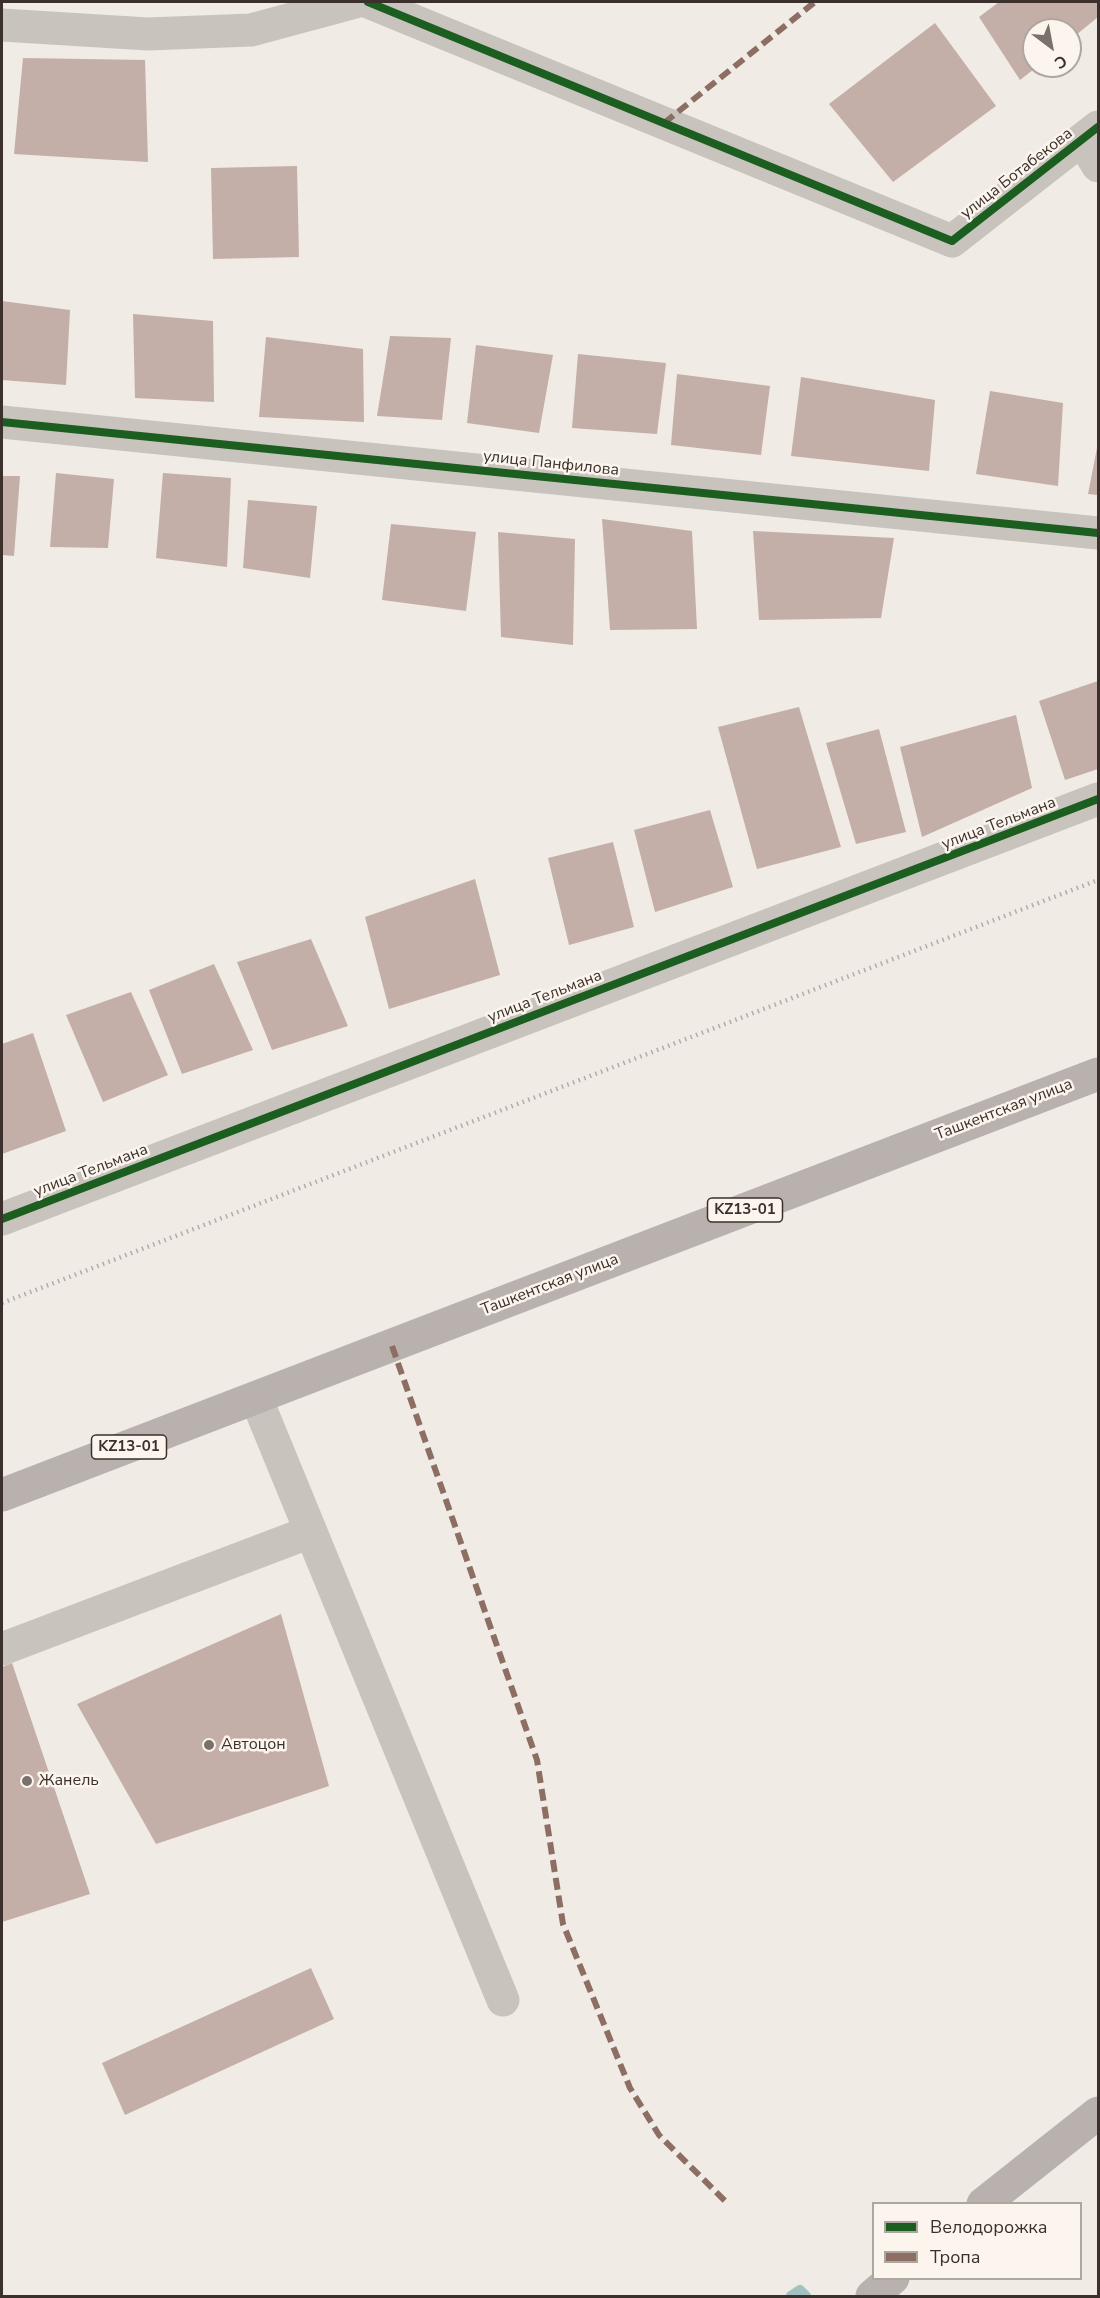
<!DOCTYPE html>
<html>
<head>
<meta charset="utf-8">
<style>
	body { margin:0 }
	#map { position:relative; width:1100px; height:2298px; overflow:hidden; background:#f0ebe5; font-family:"Nunito Sans",sans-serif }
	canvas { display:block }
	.frame { position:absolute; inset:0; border:3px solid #3b302b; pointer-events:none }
	.legend { position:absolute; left:872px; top:2202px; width:210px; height:78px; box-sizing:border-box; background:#fbf5ee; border:2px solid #aea6a0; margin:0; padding:8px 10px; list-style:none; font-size:18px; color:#3b302b }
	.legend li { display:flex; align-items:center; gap:12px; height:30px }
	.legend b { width:30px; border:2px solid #aea6a0 }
	.north { position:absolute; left:1022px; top:18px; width:60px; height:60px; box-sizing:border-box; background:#fbf5ee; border:2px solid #aea6a0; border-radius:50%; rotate:148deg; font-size:16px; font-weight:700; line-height:24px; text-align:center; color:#3b302b }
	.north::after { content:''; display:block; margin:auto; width:21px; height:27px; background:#7a716c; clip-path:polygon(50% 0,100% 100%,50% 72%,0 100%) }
</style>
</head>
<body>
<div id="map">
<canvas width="1100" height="2298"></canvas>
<div class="frame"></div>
<ul class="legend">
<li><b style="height:8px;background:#1b5e20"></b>Велодорожка</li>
<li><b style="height:8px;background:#8d6e63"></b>Тропа</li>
</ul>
<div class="north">С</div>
</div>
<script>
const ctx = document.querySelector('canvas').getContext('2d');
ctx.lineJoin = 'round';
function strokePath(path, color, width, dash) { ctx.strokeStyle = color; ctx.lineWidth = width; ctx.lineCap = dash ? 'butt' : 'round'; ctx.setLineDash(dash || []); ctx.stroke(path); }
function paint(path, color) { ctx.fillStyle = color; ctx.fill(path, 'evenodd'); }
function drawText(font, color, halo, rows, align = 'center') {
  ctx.font = font + ' "Nunito Sans",sans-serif'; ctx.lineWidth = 5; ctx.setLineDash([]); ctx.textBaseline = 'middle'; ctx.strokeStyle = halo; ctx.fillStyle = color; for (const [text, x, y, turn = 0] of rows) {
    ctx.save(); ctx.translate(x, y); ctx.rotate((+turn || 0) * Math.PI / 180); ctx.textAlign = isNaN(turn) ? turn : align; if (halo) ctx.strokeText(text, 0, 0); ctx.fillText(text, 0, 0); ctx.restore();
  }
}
const stream = new Path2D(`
	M791,2296L800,2290L806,2296`);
const building = new Path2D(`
	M999,2H1098V17L1070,40V30H1034V66H1038L1020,80L979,17Z
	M935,23L996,106L893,182L829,104Z
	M23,58L145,60L148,162L14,154Z
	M297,166L299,257L213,259L211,168Z
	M2,301L70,310L66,385L2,380Z
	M133,314L213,321L214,402L135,398Z
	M390,336L451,338L442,420L377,416Z
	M266,337L363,349L364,422L259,417Z
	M476,345L553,355L539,433L467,423Z
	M578,354L666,363L657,434L572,428Z
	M677,374L770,386L761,455L671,445Z
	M801,377L935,400L929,471L791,456Z
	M990,391L1063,403L1058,486L976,474Z
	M1097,448H1098V495L1088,494Z
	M56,473L114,479L108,548L50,547Z
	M163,473L231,478L227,567L156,558Z
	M2,476H20L14,556L2,555Z
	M248,500L317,506L310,578L243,568Z
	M602,519L692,531L697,629L610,630Z
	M391,524L476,532L466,611L382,600Z
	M753,531L894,538L881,618L759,620Z
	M498,532L575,539L573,645L501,637Z
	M1098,681V769L1065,780L1039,701Z
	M799,707L841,847L757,869L718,727Z
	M1016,715L1032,788L922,837L900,747Z
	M879,729L906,832L856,844L826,743Z
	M710,810L733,887L655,912L634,830Z
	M613,842L634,927L569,945L548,858Z
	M475,879L500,975L389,1009L365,917Z
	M311,939L348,1026L272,1050L237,962Z
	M214,964L253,1050L182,1074L149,990Z
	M131,992L168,1075L103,1102L66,1015Z
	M33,1033L66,1131L2,1154V1044Z
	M281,1614L329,1786L156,1844L77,1704Z
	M12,1663L90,1894L2,1922V1667Z
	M311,1968L334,2019L125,2115L102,2063Z`);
const minor = new Path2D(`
	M368,2L952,241L1098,127
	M2,25L148,34L251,30L355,2
	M1082,140L1098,166
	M2,422L1098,533
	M2,1219L1098,799
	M256,1398L503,2000
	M2,1649L310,1532`);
const major = new Path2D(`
	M2,1495L1098,1074
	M983,2204L1098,2113
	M872,2296L893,2278`);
const rail = new Path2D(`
	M2,1303L1098,880`);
const quiet = new Path2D(`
	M664,123L815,2
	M392,1346L537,1760L563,1924L630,2088L659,2135L727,2203`);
const cycleway = new Path2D(`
	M368,2L952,241L1098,127
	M2,422L1098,533
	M2,1219L1098,799`);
const markers = [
	[209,1745,6,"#7a716c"],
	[27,1781,6,"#7a716c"]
];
const shields = [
	[745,1210,75],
	[129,1447,75]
];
const shieldNames = [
	["KZ13-01",745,1210],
	["KZ13-01",129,1447]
];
const streetNames = [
	["улица Ботабекова",1017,174,-38],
	["улица Панфилова",551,464,6],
	["улица Тельмана",999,824,-21],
	["улица Тельмана",545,997,-21],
	["Ташкентская улица",1004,1110,-21],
	["улица Тельмана",91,1171,-21],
	["Ташкентская улица",550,1285,-21]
];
const poiNames = [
	["Автоцон",221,1745],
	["Жанель",39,1781]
];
strokePath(stream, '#a1c2c1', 10);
paint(building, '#c3afa7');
strokePath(minor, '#c9c3be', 33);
strokePath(major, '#b8b1ad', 33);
strokePath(rail, '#b1aca8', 4.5, [1.5, 4.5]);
strokePath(quiet, '#8d6e63', 6, [12, 6]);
strokePath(cycleway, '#1b5e20', 8);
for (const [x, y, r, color] of markers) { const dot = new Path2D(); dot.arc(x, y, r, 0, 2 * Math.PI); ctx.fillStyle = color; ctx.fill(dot); strokePath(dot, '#fbf5ee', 2); }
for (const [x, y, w] of shields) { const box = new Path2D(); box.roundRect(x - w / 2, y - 12, w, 24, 4.5); ctx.fillStyle = '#fbf5ee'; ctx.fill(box); strokePath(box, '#3b302b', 1.5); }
drawText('bold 15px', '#3b302b', null, shieldNames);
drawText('16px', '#3b302b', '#fbf5ee', streetNames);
drawText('16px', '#3b302b', '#fbf5ee', poiNames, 'left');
</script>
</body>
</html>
